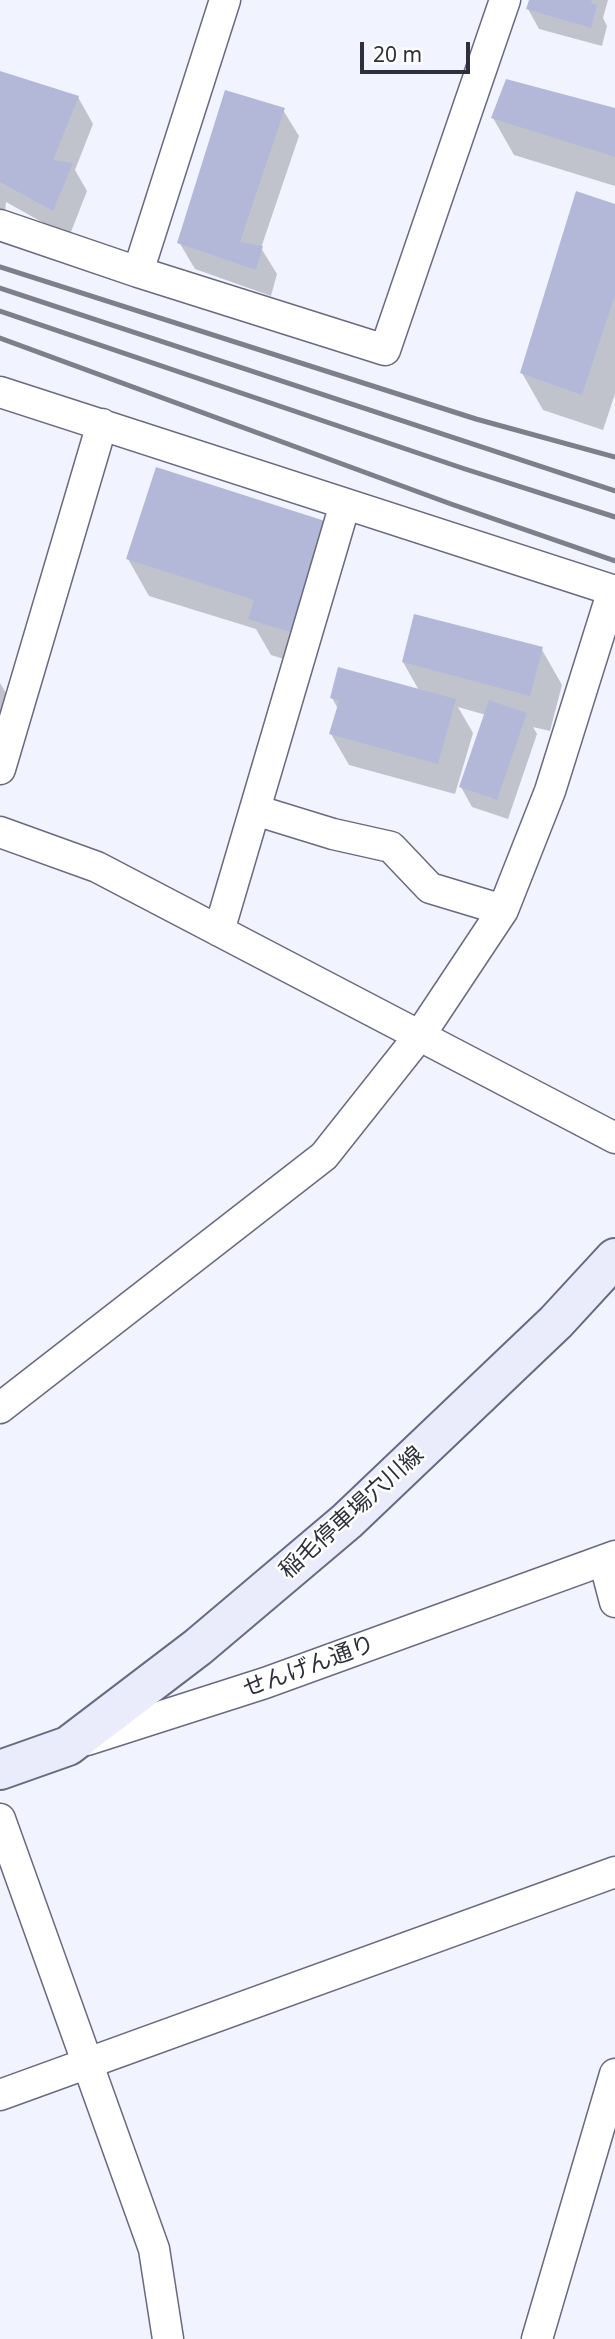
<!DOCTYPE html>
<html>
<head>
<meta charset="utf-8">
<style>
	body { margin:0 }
	#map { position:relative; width:615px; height:2339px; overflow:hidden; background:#f1f3ff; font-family:"Noto Sans",sans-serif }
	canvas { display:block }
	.scale { position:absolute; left:360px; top:42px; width:110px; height:32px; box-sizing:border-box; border:4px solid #2d2f3a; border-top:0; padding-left:9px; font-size:21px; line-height:24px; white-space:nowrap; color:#2d2f3a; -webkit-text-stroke:5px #fff; paint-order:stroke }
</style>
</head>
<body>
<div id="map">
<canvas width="615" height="2339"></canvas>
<div class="scale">20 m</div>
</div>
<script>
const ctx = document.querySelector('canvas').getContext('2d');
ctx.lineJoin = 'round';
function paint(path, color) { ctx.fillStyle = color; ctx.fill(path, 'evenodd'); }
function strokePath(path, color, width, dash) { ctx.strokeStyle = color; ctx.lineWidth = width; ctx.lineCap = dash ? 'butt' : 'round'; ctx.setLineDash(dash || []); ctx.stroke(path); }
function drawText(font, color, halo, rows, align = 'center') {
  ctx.font = font + ' "Noto Sans","Noto Sans JP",sans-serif'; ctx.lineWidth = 5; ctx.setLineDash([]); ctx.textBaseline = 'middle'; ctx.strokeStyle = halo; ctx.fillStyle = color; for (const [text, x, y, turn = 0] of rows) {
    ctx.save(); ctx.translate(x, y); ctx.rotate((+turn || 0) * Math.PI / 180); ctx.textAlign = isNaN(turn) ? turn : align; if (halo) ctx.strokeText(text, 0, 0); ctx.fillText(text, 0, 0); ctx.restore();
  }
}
const shadow = new Path2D(`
	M531,0H608L603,18L607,26L602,46L539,29L528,9Z
	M0,73L78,97L93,124L75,170L87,191L69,237L6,202L5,212L0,211Z
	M283,110L299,136L261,248L277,274L271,296L195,269L179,242Z
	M615,110V186L514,155L493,118Z
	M615,206V394L603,430L543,410L522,373Z
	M324,522L345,559L310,667L271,655L256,629L149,596L128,559Z
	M541,648L562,685L550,731L533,727L537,734L508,819L472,807L461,787L486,715L458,707L473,733L455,794L349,765L331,734L338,709L332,698L420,692L403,662Z
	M0,683L12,703L0,741Z`);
const building = new Path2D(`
	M529,0H592L591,3L597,5L591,28L526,9Z
	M0,71L79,96L53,160L73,163L53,211L0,182Z
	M506,79L615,108V157L491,118Z
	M225,90L285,108L240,242L263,246L256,270L177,243Z
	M576,191L615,204V295L582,395L520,373Z
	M156,467L325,521L290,632L248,619L254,600L126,559Z
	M414,614L543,647L530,696L402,662Z
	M338,667L456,699L438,764L329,734L339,701L330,698Z
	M489,700L527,713L497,800L459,787Z`);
const street = new Path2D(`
	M0,225L138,272L385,350L505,0
	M138,272L225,0
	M0,392L615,591
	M0,769L102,424
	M255,810L333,834L391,847L430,888L503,910
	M0,832L97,867L615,1138
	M219,931L345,504
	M0,1408L324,1156L420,1035L503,910L550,791L613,590
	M604,1560L615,1602
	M87,1740L265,1683L615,1556
	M0,1819L154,2249L168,2339
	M0,2095L615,1872
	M537,2339L615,2074`);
const secondary = new Path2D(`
	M0,1770L68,1746L198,1647L347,1521L556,1322L615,1258`);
const rail = new Path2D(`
	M0,267L476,419L615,457
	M0,288L615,491
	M0,311L462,468L615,517
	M0,338L451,504L615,561`);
const streetNames = [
	["稲毛停車場穴川線",352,1513,-42],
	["せんげん通り",309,1667,-20]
];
paint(shadow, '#0003');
paint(building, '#b3b8d9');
strokePath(street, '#666a83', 33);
strokePath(secondary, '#666a83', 42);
strokePath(street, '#fff', 30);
strokePath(secondary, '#eaecfb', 38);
strokePath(rail, '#7d7f8a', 5);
drawText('23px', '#2d2f3a', '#fff', streetNames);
</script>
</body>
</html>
